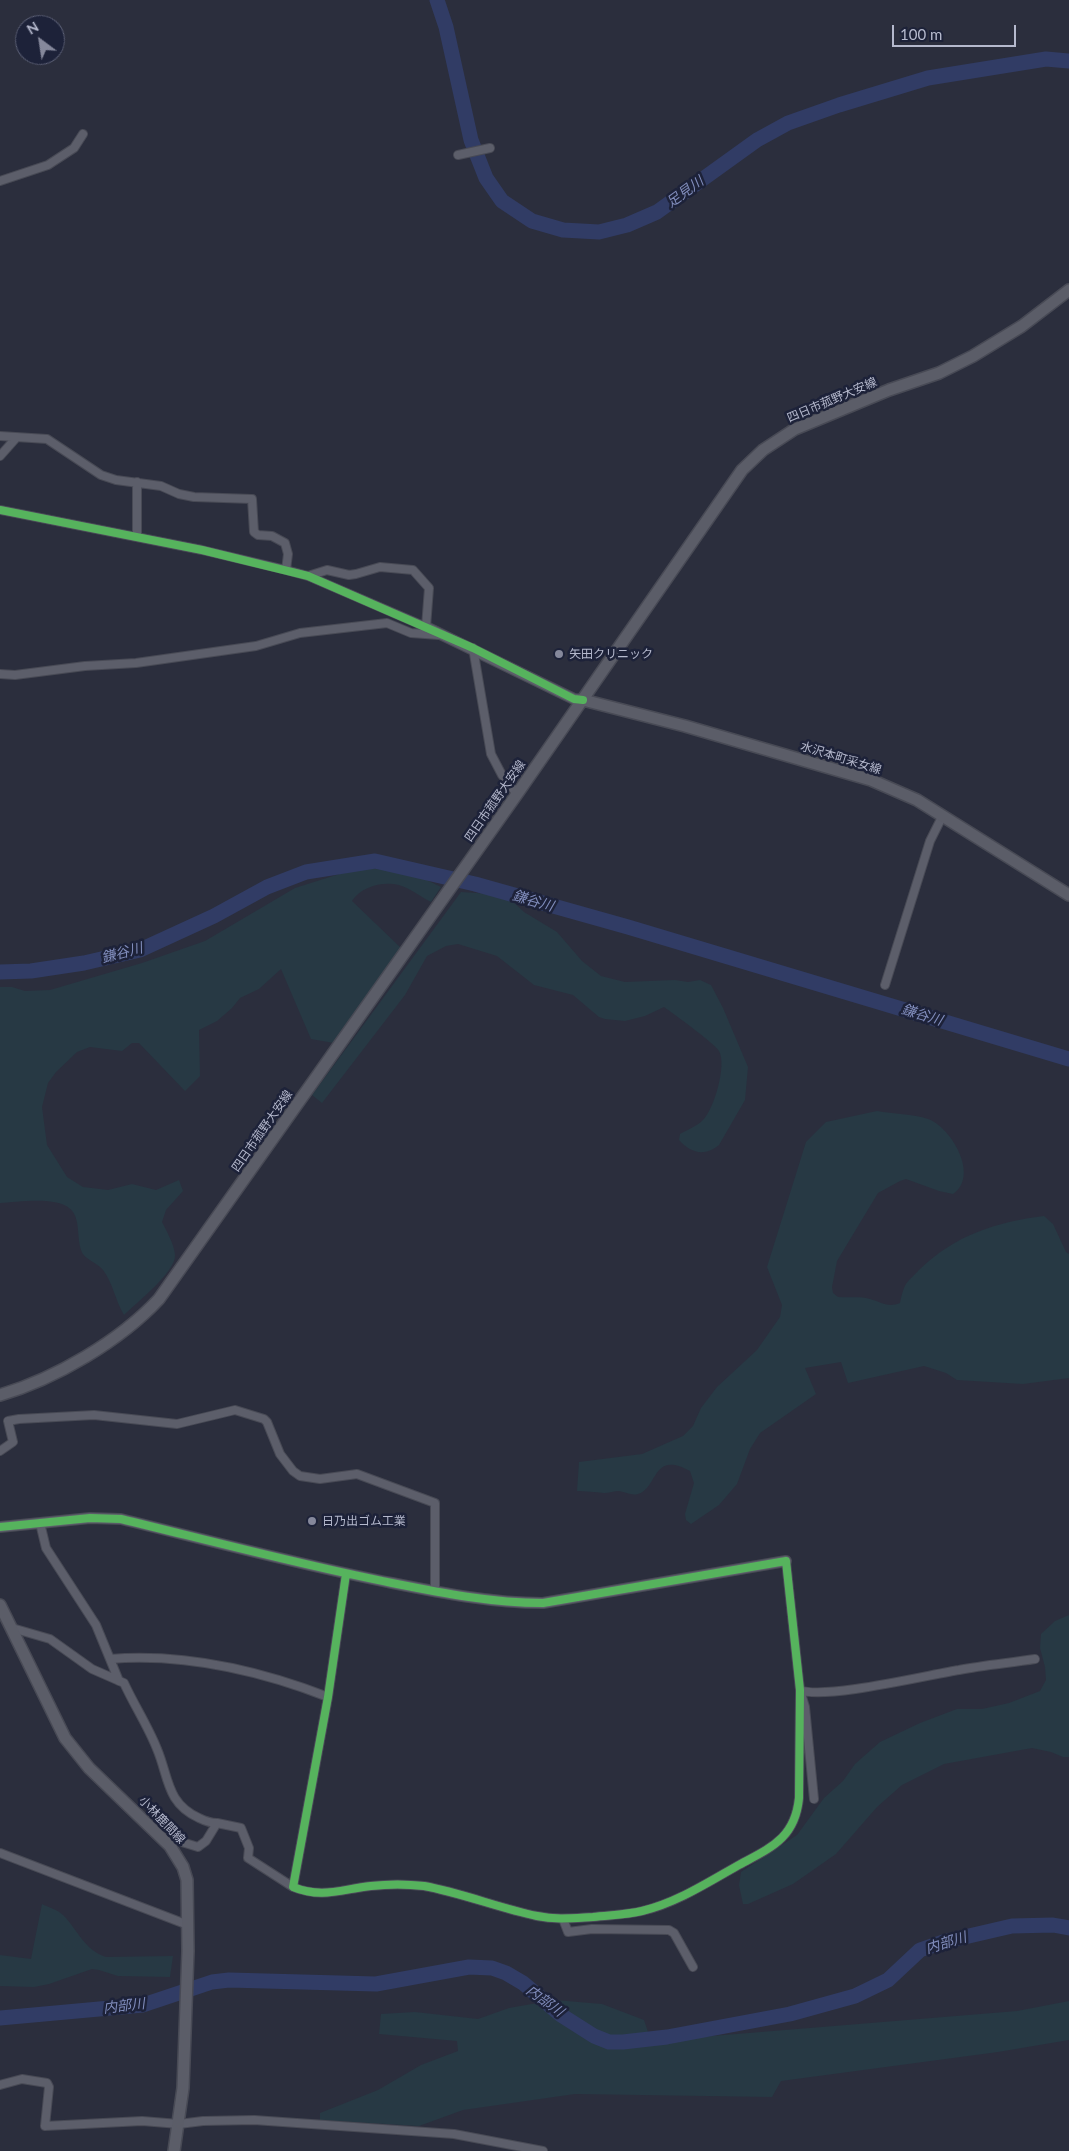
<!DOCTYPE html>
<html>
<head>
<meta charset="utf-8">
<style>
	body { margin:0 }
	#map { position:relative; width:1069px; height:2151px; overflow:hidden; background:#2b2e3d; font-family:Lato,sans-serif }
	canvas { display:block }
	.north { position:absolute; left:15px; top:15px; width:50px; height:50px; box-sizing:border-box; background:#1d2239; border:1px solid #5a5e74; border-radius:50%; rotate:329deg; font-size:14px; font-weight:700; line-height:20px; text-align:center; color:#b5b9cd }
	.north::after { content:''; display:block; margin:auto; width:18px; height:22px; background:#85889b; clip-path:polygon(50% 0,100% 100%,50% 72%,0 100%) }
	.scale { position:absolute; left:892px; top:25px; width:124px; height:22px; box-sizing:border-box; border:2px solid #b5b9cd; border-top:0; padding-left:6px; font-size:15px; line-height:18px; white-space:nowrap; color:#b5b9cd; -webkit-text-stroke:4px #1d2239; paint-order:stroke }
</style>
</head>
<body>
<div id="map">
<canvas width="1069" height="2151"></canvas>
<div class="north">N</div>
<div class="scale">100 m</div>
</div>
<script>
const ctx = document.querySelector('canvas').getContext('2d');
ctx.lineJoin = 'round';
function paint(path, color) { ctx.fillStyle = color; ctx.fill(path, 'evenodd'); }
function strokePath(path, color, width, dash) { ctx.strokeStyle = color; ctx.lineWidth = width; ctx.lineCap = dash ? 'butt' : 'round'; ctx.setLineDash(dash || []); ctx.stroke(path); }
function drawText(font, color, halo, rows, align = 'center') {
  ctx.font = font + ' Lato,"Noto Sans JP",sans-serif'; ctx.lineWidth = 5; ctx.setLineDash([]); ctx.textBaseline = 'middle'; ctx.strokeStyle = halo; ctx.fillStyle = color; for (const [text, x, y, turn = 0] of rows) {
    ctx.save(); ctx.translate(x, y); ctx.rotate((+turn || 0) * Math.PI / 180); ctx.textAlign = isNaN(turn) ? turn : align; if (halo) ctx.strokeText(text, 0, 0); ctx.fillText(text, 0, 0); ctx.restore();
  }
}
const green = new Path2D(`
	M368,865L412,873L441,887L431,902C421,897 410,888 399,885C382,881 361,887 352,901L401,948L334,1043L311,1039L281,969L259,989L240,998L232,1008L217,1021L199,1030L200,1076L185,1091L139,1043H132L122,1051L90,1047L77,1052L56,1072L48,1083L42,1107L47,1145L67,1177L83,1187L108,1190L132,1184L156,1190L179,1180L183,1191L166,1210L162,1222C167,1232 174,1244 175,1255C176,1272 136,1303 124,1315C115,1300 113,1283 103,1270C97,1262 84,1260 81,1250C77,1239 80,1222 73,1212C62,1195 19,1202 0,1203V987H12L25,991L50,990L142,963L205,941L295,888Z
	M461,892L506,895L524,912L557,932L582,961L601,976L625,982L675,980L688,982L700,980L711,985L723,1008L748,1067L745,1100L719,1145C704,1157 691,1153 679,1140L680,1134C687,1130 697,1126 703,1120C714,1109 727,1065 719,1051C713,1042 675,1015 664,1007L645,1016L625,1021L605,1019L599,1017L573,995L534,985L497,956L458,944L446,946L427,956L405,995L322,1103L312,1095Z
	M877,1111C893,1114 913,1114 928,1119C951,1127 980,1176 953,1194L939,1191L906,1179L900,1181L878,1193L837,1261L832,1287L833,1293L838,1297C848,1298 860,1296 870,1299C881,1302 887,1308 900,1303C901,1297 903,1289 906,1284C909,1279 915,1275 919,1270C955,1235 996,1222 1044,1216L1053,1224L1066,1252L1069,1254V1378L1023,1384L957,1380L946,1373L924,1366L848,1383L841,1362L805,1368L816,1394L760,1433L750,1449L737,1484L719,1505L691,1524L686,1520L685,1514L694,1483L690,1471C652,1450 658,1488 638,1494C631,1496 626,1492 619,1491C614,1491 609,1493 604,1493C595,1492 586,1491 577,1491L579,1462L642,1454L683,1436L693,1426L701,1408L717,1387L757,1350L780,1317L782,1305L767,1267L806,1142L826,1122Z
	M1069,1615V1757H1063L1051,1752L1032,1748L944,1764L902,1785L877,1807L836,1854L793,1884L748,1904H743L739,1885L741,1872L797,1835L824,1798L843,1781L855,1764L880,1742L920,1723L957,1709H982L1009,1703L1040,1691L1046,1680L1045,1667L1040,1648L1041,1634L1055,1621Z
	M42,1904C48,1907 58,1910 63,1915C78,1930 84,1950 106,1957L173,1956L170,1977L118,1976L99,1970L92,1969L49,1984L34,1987L0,1986V1955L31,1959Z
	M555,2000L602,2004L644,2020L651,2041L1017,2011L1069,2001V2040L998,2052L781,2081L772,2097L575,2094L463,2110L419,2126L320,2120V2113L378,2090L421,2065L458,2051L457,2041L379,2034L381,2014L415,2012L478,2019L509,2008Z`);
const river = new Path2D(`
	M437,0L446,27L471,140L486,178L502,201L532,221L563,230L599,232L627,225L657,212L757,140L788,123L839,105L928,78L1046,59L1069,61
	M0,972L31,971L84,963L140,950L214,916L267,887L306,872L375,861L475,884L628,927L1069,1059
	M0,2018L143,2005L212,1982L229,1980L376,1984L469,1967L492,1968L506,1973L523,1983L561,2015L594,2036L609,2042H623L667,2037L790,2014L855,1996L888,1980L920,1950L943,1942L1012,1926L1053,1925L1069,1928`);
const minor = new Path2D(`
	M458,155L490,148
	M0,181L48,165L74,148L83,134
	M0,436L47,439L101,475L116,480L161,486L179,494L194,497L252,499L254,532L258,535L272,536L285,543L288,554L286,570
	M0,456L16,438
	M0,510L202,550L286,570L308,576L426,627L429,588L413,570L380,567L356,574L349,575L327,570L308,576
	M137,537V482
	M473,648L491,754L502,775L517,794
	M0,674L15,675L85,666L136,663L256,646L300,633L387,623L411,633L439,635
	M885,985L930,841L942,817
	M0,1451L13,1442L8,1421L19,1419L94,1415L177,1424L235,1410L264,1419L267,1422L280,1454L293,1471L300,1476L320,1479L357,1474L435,1503V1591
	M40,1523L46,1548L96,1625L119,1681
	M346,1574L328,1697L293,1887C322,1899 342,1889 371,1886C388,1884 407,1884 424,1886C462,1893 499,1908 537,1916C556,1920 574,1918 593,1917C609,1915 626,1915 642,1911C676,1903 707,1883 737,1866C770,1848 795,1839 799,1798L800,1690L786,1561
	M12,1628L50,1639L92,1669L124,1683C134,1705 148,1726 157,1749C169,1777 166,1803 199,1818C205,1821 210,1823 217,1823L206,1841L198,1847L172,1839H162
	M110,1659C185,1653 258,1670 328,1697
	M800,1690C824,1700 928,1675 959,1670C984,1665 1010,1663 1035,1659
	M802,1697L805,1707L814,1799
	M217,1823L241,1828L249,1848L248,1858L293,1887
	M0,1853L188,1925
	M563,1919L568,1932L592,1929L669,1930L674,1933L693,1967
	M0,2085L22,2079L47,2083L49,2087L45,2126L142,2121L179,2124L203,2121L254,2120L454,2134L543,2151`);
const tertiary = new Path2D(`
	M426,627L574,699L583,700
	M0,1527L90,1518L121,1519C211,1541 301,1565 392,1583C442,1593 492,1603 543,1603L786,1561`);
const secondary = new Path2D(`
	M583,700L685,726L871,780L917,800L1069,895
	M0,1395C55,1379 120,1341 159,1299L517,794L742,470L763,450L795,429L889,390L939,373L973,356L1022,326L1069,290
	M0,1605L65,1738L89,1768L170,1846L183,1867L187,1880L188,1951L183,2088L174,2151`);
const cycleway = new Path2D(`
	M0,510L202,550L308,576L473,648L574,699L583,700
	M0,1527L90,1518L121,1519C211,1541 301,1565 392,1583C442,1593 492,1603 543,1603L786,1561L800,1690L799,1798C795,1839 770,1848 737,1866C707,1883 676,1903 642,1911C626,1915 609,1915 593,1917C574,1918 556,1920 537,1916C499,1908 462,1893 424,1886C407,1884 388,1884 371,1886C342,1889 322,1899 293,1887L328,1697L346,1574`);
const markers = [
	[559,654,5,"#85889b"],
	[312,1521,5,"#85889b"]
];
const streetNames = [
	["四日市菰野大安線",832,400,-23],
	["水沢本町采女線",841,758,17],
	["四日市菰野大安線",495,801,-55],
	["四日市菰野大安線",262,1131,-55],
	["小林鹿間線",162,1820,46]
];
const poiNames = [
	["矢田クリニック",569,654],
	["日乃出ゴム工業",322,1521]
];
const waterNames = [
	["足見川",685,192,-36],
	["鎌谷川",533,901,16],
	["鎌谷川",122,953,-15],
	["鎌谷川",922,1015,17],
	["内部川",946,1943,-17],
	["内部川",545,2001,36],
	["内部川",124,2006,-7]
];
paint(green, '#273944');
strokePath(river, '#313c65', 15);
strokePath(minor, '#484a55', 10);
strokePath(tertiary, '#484a55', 12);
strokePath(secondary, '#484a55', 14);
strokePath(minor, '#5c5e6a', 8);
strokePath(tertiary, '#5c5e6a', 10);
strokePath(secondary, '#5b5d68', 11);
strokePath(cycleway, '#56b35d', 8);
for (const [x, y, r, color] of markers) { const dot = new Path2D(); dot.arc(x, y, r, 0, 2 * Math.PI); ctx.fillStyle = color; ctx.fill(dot); strokePath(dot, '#1d2239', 2); }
drawText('12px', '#b5b9cd', '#1d2239', streetNames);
drawText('12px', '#b5b9cd', '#1d2239', poiNames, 'left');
drawText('italic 14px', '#818dbc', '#1d2239', waterNames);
</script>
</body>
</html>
